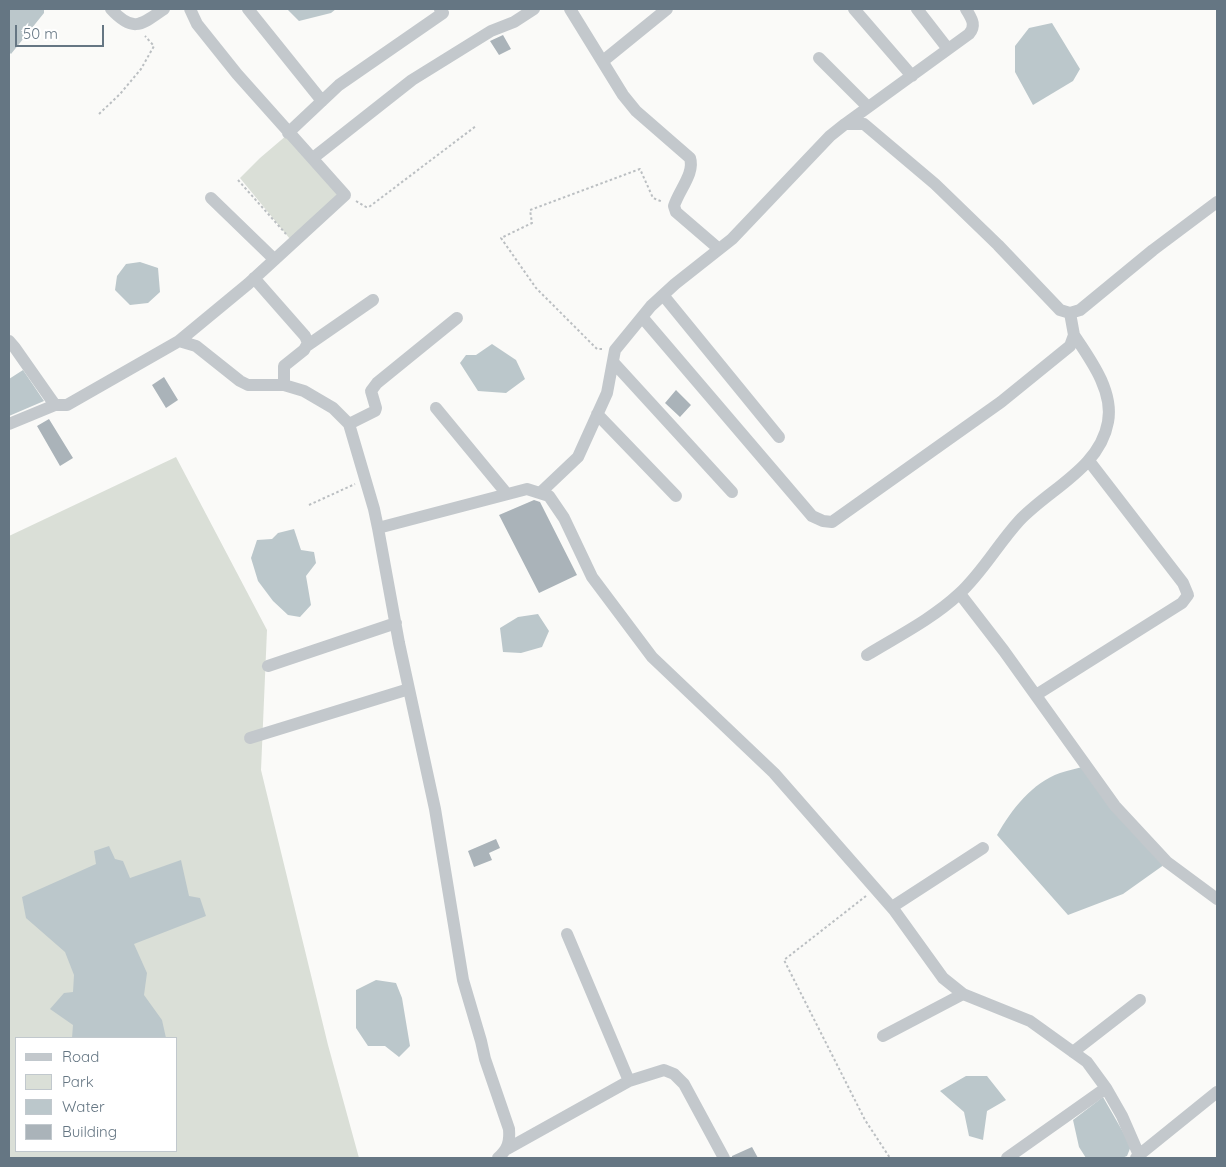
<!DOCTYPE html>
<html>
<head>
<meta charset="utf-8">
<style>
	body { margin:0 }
	#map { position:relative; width:1226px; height:1167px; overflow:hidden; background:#fafaf8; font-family:Quicksand,sans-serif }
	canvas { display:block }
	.frame { position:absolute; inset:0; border:10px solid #657683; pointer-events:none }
	.legend { position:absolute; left:15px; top:1037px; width:162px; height:115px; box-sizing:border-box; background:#fff; border:1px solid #c1c8cd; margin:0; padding:6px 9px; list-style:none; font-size:15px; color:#657683 }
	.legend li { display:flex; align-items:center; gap:10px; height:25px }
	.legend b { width:25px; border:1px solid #c1c8cd }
	.scale { position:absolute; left:15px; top:25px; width:89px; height:22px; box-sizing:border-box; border:2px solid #657683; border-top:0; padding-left:6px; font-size:15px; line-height:18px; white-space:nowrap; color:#657683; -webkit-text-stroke:4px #fff; paint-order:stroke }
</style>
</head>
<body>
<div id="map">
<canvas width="1226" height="1167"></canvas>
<div class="frame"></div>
<ul class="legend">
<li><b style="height:6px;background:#c3c8cc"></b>Road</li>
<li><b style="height:14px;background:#dadfd7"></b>Park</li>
<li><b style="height:14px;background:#bbc7cb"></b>Water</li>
<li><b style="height:14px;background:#aab3b9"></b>Building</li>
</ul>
<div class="scale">50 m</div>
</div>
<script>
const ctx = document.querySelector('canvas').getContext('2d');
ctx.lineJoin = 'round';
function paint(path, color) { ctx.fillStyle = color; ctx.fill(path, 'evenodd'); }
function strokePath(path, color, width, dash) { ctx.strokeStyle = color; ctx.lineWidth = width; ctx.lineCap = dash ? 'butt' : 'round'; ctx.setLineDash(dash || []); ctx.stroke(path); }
const green = new Path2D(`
	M287,135L346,197L290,239L240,178L260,158Z
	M176,457L267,630L261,770L328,1045L359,1158H9V536ZM16,1038H176V1151H16Z`);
const water = new Path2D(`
	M9,9H44V13L11,54L9,52Z
	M287,9H336L331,13L299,21Z
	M1052,23L1080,69L1073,81L1033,105L1015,72V46L1029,28Z
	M140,262L158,268L160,292L148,303L130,305L115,290L117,276L126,264Z
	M492,344L516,360L525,379L506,393L478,391L460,363L466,355H476Z
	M23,370L44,401L9,416V379Z
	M294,529L301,550L314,552L316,563L306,576L311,605L300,617L288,615L273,601L258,581L251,558L257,540L272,539L278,533Z
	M538,614L549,631L542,647L521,653L503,652L500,628L518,617Z
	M1087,766L1168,862L1123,894L1068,915L997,835C1012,809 1032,783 1060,773C1069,770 1078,768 1087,766Z
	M109,846L115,859L123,861L130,878L181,860L189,896L200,898L206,916L134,944L147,973L144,995L162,1020L166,1038H72L73,1025L50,1009L64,993L73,992L74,975L65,952L26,918L22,897L96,864L94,851Z
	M376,980L396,983L402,998L410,1046L399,1057L385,1046H368L356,1028V990Z
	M966,1076H987L1006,1100L987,1111L983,1140L969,1136L964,1112L940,1091Z
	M1103,1097L1131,1146L1127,1156L1122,1158H1086L1079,1147L1073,1120Z`);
const building = new Path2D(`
	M503,35L511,49L499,55L490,41Z
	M164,377L178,400L166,408L152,385Z
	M676,390L691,405L680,417L665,403Z
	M49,419L73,458L60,466L37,426Z
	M534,500L540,502L577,575L539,593L499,515Z
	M496,839L500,848L489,853L492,860L474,867L468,851Z
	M752,1147L758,1158H732V1156Z`);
const path = new Path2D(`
	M99,114L120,94L141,69L154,46L145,36
	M238,180L286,234
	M356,201L366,207H369L476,126
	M602,349H597L536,288L501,238L532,223L530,210L640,169L653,198L663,202
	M309,505L355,484
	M866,896L784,960L865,1120L890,1158`);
const street = new Path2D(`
	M111,9C133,33 141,25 164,9
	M248,9L322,101
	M570,9L623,95L636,111L690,158C695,173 679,190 674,206L676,212L719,249
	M854,9L912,76
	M917,9L948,49
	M819,58L868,107
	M603,61L667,9
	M845,124L969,34C977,25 971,18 966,9
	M288,133L339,85L443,13L440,9
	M313,158L412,80L491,31L514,22L534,9
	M211,198L274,259
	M254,278L305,336L308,343L304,350L284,366V385
	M663,295L779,437
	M642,317L812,516L823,521L832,522L1001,402L1070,346L1074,335L1070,313
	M9,341L15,348L55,405H67L179,341L248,284L345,195L237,74L197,24L190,9
	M179,341L196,346L240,381L248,385H284L304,391L333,408L349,424L374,509L378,528L399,643L435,809L463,980L481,1041L485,1059L509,1129C510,1142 508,1149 498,1158
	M308,345L373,300
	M613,362L732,492
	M436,408L507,494
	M597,414L676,496
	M9,424L55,405
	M349,424L375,411L376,408L371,391L377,383L457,318
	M540,493L578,457L607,393L615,350L651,306L675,284L732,239L830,136L845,124H864L935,184L998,245L1060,310L1070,313L1080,310L1153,250L1217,202
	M378,528L527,489L549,496L564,518L592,577L652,657L774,773L894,910L943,978L963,994L1030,1021L1087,1062L1106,1088L1122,1116L1139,1155L1136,1158
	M960,594L1004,651L1115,806L1167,862L1217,899
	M867,655C898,636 932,619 959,594C982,573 998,544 1019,521C1049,489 1100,468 1108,422C1114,391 1090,359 1074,335
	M268,666L396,623
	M1036,695L1182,603L1188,595L1183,583L1089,461
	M250,738L409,689
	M892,907L983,848
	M567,934L629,1081
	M883,1036L963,994
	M1073,1052L1140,1000
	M507,1149L629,1081L664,1070L674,1074L684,1084L724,1158
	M1007,1158L1106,1088
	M1140,1158L1139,1155L1217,1092`);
paint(green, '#dadfd7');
paint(water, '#bbc7cb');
paint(building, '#aab3b9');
strokePath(path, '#bbbfc2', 2, [2.5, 2.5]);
strokePath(street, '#c3c8cc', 12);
</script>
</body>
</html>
